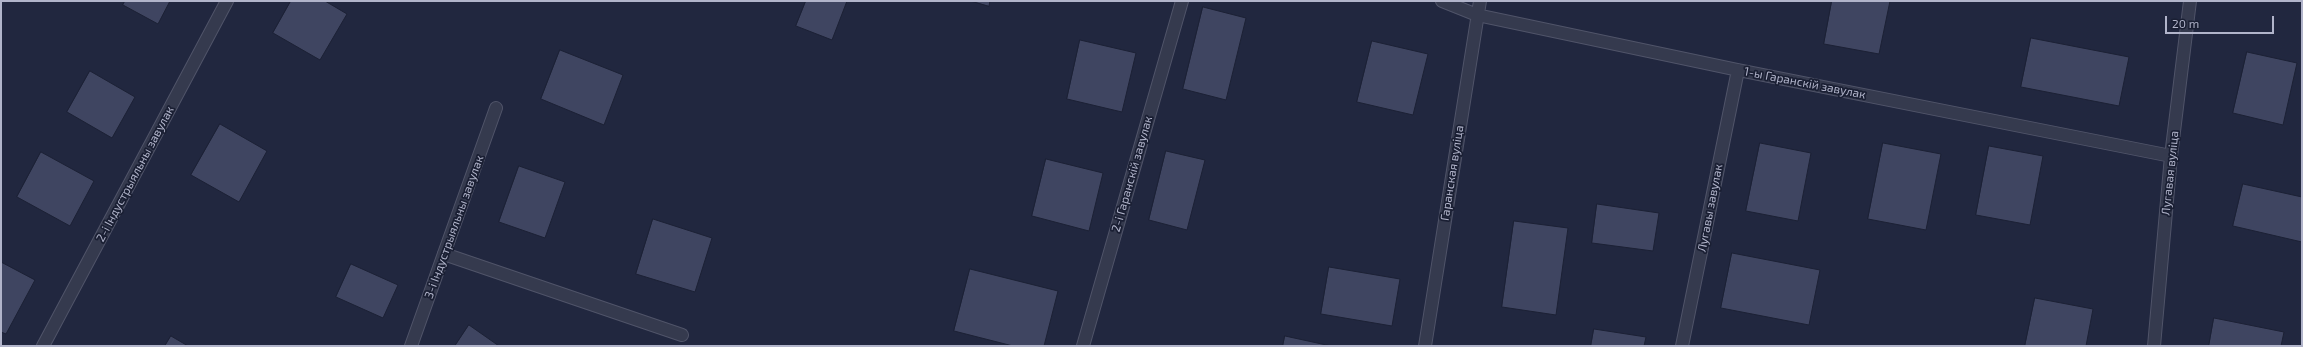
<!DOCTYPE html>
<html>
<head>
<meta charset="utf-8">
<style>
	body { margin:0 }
	#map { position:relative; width:2303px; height:347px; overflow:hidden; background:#21273f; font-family:"Exo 2",sans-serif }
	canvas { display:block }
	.frame { position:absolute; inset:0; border:2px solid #b1b4ca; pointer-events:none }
	.scale { position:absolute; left:2165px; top:16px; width:109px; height:18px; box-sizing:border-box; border:2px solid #b1b4ca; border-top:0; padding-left:5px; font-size:12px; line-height:14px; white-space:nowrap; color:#b1b4ca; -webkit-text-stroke:3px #1a1f33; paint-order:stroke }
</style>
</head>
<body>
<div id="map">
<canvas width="2303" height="347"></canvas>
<div class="frame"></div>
<div class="scale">20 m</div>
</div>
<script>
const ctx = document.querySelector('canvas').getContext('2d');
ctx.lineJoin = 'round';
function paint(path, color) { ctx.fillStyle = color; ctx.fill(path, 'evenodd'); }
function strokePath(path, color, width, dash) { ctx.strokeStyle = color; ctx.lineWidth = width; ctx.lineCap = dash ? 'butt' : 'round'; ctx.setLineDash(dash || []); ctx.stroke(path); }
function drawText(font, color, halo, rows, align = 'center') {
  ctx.font = font + ' "Exo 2",sans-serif'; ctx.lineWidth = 3.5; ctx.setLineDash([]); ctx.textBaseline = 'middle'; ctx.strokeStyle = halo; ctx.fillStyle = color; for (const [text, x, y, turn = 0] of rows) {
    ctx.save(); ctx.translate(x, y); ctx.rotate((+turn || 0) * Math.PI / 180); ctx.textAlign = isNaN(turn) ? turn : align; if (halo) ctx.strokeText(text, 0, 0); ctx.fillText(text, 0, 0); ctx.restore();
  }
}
const building = new Path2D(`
	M125,1H170L158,24L123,5Z
	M291,1H325L347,14L320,60L273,33Z
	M806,1H847L832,40L796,26Z
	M971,1H990L989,6Z
	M1832,1H1890L1879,54L1824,44Z
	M1203,7L1246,18L1226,100L1183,89Z
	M2031,38L2129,57L2119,106L2021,87Z
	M1080,40L1136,53L1122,112L1067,99Z
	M1372,41L1428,54L1413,115L1357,102Z
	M560,50L623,75L604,125L541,99Z
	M2247,52L2297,63L2283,125L2233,113Z
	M90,71L135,97L112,138L67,112Z
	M220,124L267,151L239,202L191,175Z
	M1760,143L1811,153L1798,221L1746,211Z
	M1883,143L1941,154L1926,230L1868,219Z
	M1989,146L2043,156L2030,225L1976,215Z
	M1166,151L1205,160L1187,230L1149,220Z
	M41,152L94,181L70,226L17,197Z
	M1046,159L1103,173L1089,231L1032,216Z
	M519,166L565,182L545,238L499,222Z
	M2243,184L2302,197V242L2233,226Z
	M1597,204L1659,213L1653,251L1592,243Z
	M653,219L712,238L695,292L636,274Z
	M1514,221L1568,228L1556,315L1502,307Z
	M1732,253L1820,270L1809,325L1721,308Z
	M1,262L35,280L6,334L1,332Z
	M351,264L398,285L383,318L336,297Z
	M1329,267L1400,279L1392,326L1321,314Z
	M970,269L1058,291L1044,346H1013L954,331Z
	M2035,298L2093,309L2086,346H2025Z
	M2214,318L2284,332L2281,346H2209Z
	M469,325L499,346H455Z
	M1594,329L1646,337L1644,346H1591Z
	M171,336L188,346H165Z
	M1285,336L1331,346H1283Z`);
const lane = new Path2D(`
	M444,254L682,335`);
const street = new Path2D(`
	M1442,1L1477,15L1738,70L2171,156
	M43,346L227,1
	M411,346L496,108
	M1083,346L1182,1
	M1425,346L1480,1
	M1682,346L1738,70
	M2154,346L2171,156L2190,1`);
const streetNames = [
	["1-ы Гаранскій завулак",1805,83,11],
	["Гаранская вуліца",1452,173,-81],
	["Лугавая вуліца",2170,173,-84],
	["2-і Індустрыяльны завулак",135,174,-62],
	["2-і Гаранскій завулак",1132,174,-74],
	["Лугавы завулак",1710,208,-79],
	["3-і Індустрыяльны завулак",454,227,-70]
];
paint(building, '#3f4561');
strokePath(building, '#1c2135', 1);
strokePath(lane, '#505469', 14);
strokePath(street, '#505469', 14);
strokePath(lane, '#353a4e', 12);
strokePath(street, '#353a4e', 12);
drawText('12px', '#b1b4ca', '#1a1f33', streetNames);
</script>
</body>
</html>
